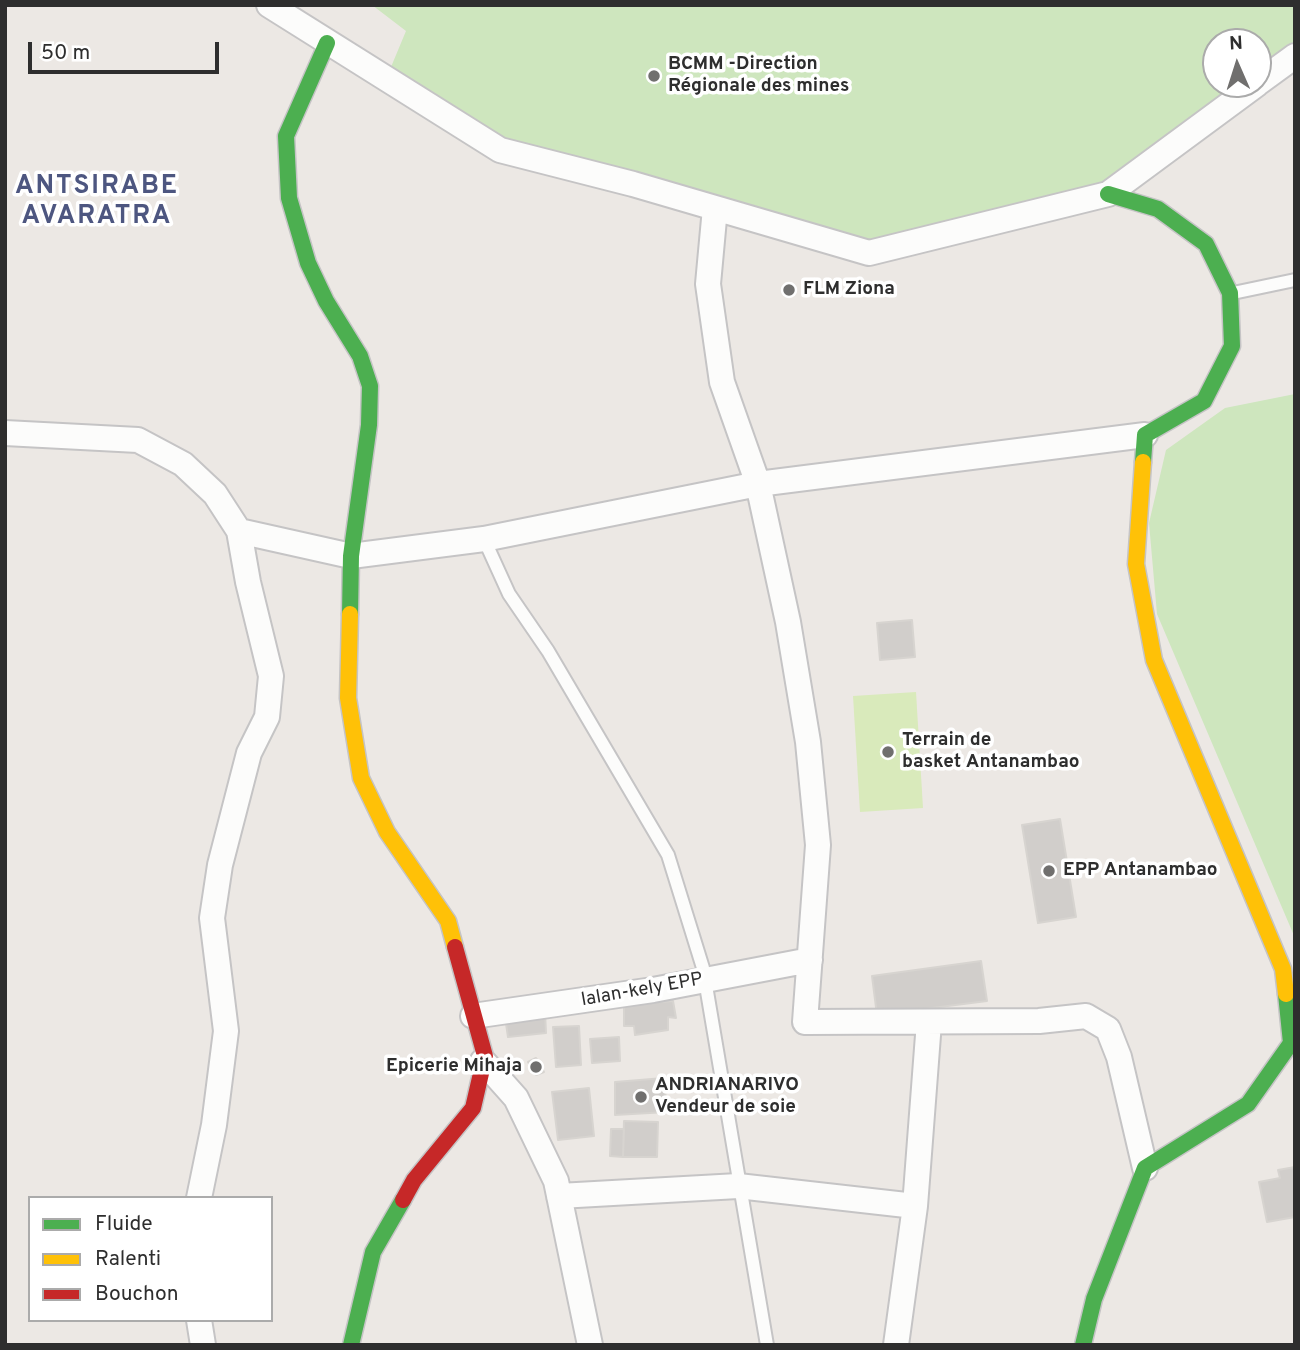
<!DOCTYPE html>
<html>
<head>
<meta charset="utf-8">
<style>
	body { margin:0 }
	#map { position:relative; width:1300px; height:1350px; overflow:hidden; background:#ece8e4; font-family:Overpass,sans-serif }
	canvas { display:block }
	.frame { position:absolute; inset:0; border:7px solid #2e2e2e; pointer-events:none }
	.legend { position:absolute; left:28px; top:1196px; width:245px; height:126px; box-sizing:border-box; background:#fff; border:2px solid #ababab; margin:0; padding:9px 12px; list-style:none; font-size:21px; color:#2e2e2e }
	.legend li { display:flex; align-items:center; gap:14px; height:35px }
	.legend b { width:35px; border:2px solid #ababab }
	.north { position:absolute; left:1202px; top:28px; width:70px; height:70px; box-sizing:border-box; background:#fff; border:2px solid #ababab; border-radius:50%; rotate:357deg; font-size:19px; font-weight:700; line-height:28px; text-align:center; color:#2e2e2e }
	.north::after { content:''; display:block; margin:auto; width:24px; height:32px; background:#706f6e; clip-path:polygon(50% 0,100% 100%,50% 72%,0 100%) }
	.scale { position:absolute; left:28px; top:42px; width:191px; height:32px; box-sizing:border-box; border:4px solid #2e2e2e; border-top:0; padding-left:9px; font-size:21px; line-height:24px; white-space:nowrap; color:#2e2e2e; -webkit-text-stroke:5px #fff; paint-order:stroke }
</style>
</head>
<body>
<div id="map">
<canvas width="1300" height="1350"></canvas>
<div class="frame"></div>
<ul class="legend">
<li><b style="height:9px;background:#4caf50"></b>Fluide</li>
<li><b style="height:9px;background:#ffc107"></b>Ralenti</li>
<li><b style="height:9px;background:#c62828"></b>Bouchon</li>
</ul>
<div class="north">N</div>
<div class="scale">50 m</div>
</div>
<script>
const ctx = document.querySelector('canvas').getContext('2d');
ctx.lineJoin = 'round';
function paint(path, color) { ctx.fillStyle = color; ctx.fill(path, 'evenodd'); }
function strokePath(path, color, width, dash) { ctx.strokeStyle = color; ctx.lineWidth = width; ctx.lineCap = dash ? 'butt' : 'round'; ctx.setLineDash(dash || []); ctx.stroke(path); }
function drawText(font, color, halo, rows, align = 'center') {
  ctx.font = font + ' Overpass,sans-serif'; ctx.lineWidth = 7; ctx.setLineDash([]); ctx.textBaseline = 'middle'; ctx.strokeStyle = halo; ctx.fillStyle = color; for (const [text, x, y, turn = 0] of rows) {
    ctx.save(); ctx.translate(x, y); ctx.rotate((+turn || 0) * Math.PI / 180); ctx.textAlign = isNaN(turn) ? turn : align; if (halo) ctx.strokeText(text, 0, 0); ctx.fillText(text, 0, 0); ctx.restore();
  }
}
const green = new Path2D(`
	M372,5H1295V56L1258,83V42H1216V84H1257L1108,194L869,253L500,150L386,79L406,31Z
	M1295,394V938L1157,614L1149,523L1166,450L1225,408Z`);
const pitch = new Path2D(`
	M916,692L923,808L860,812L853,696Z`);
const building = new Path2D(`
	M912,620L915,657L880,660L877,623Z
	M1060,819L1076,917L1038,923L1022,825Z
	M981,961L987,1001L877,1015L872,976Z
	M673,1001L676,1018L668,1017V1030L635,1035L634,1026H624V1005Z
	M545,1012L546,1033L508,1037L505,1017Z
	M579,1026L581,1065L556,1067L553,1027Z
	M619,1037L620,1061L592,1063L590,1039Z
	M536,1058L544,1072L536,1075L528,1062Z
	M664,1078L667,1112L615,1115V1082Z
	M589,1088L594,1136L558,1140L552,1092Z
	M624,1121L658,1122L657,1157H623Z
	M611,1129H624L623,1157L610,1156Z
	M1295,1167V1217L1267,1222L1259,1182L1280,1178L1278,1170Z`);
const lane = new Path2D(`
	M1233,293L1295,280
	M484,539L509,594L548,651L668,855L703,968L767,1345`);
const street = new Path2D(`
	M269,5L500,150L633,184L869,253L1108,194L1257,84
	M1258,83L1295,56
	M715,208L708,284L722,382L758,484L788,622L808,742L818,845L805,1022L1039,1021L1086,1016L1108,1029L1119,1057L1145,1168
	M5,433L138,440L183,464L215,494L239,531L248,582L271,676L267,717L249,753L220,865L212,918L226,1031L214,1125L199,1198
	M239,531L351,556L484,539L758,484L1145,435
	M473,1016L653,990L810,960
	M483,1061L516,1098L556,1181L590,1345
	M559,1196L738,1186L915,1206
	M199,1320L203,1345
	M896,1345L915,1206L929,1022`);
const fast = new Path2D(`
	M327,43L286,136L289,198L308,263L326,301L360,356L370,386L369,425L351,556L350,614
	M1108,194L1158,209L1206,244L1230,293L1232,346L1204,401L1145,435L1143,462
	M351,1345L373,1252L403,1200
	M1083,1345L1094,1299L1145,1168L1248,1104L1291,1043L1286,994`);
const slow = new Path2D(`
	M1143,462L1136,564L1154,660L1283,969L1286,994
	M350,614L348,698L361,778L387,832L448,921L455,947`);
const jam = new Path2D(`
	M403,1200L414,1180L473,1108L485,1056L455,947`);
const markers = [
	[654,76,7,"#706f6e"],
	[789,290,7,"#706f6e"],
	[888,752,7,"#706f6e"],
	[1049,871,7,"#706f6e"],
	[536,1067,7,"#706f6e"],
	[641,1097,7,"#706f6e"]
];
const poiNames = [
	["BCMM -Direction",668,65],
	["Régionale des mines",668,87],
	["FLM Ziona",803,290],
	["Terrain de",902,741],
	["basket Antanambao",902,763],
	["EPP Antanambao",1063,871],
	["Epicerie Mihaja",522,1067,"right"],
	["ANDRIANARIVO",655,1086],
	["Vendeur de soie",655,1108]
];
const streetNames = [
	["lalan-kely EPP",642,991,-10]
];
const districtNames = [
	["ANTSIRABE",97,188],
	["AVARATRA",97,218]
];
paint(green, '#cee6be');
paint(pitch, '#d9eabb');
paint(building, '#d1cecb');
strokePath(building, '#d7d4d0', 2);
strokePath(lane, '#c5c4c5', 16);
strokePath(street, '#c5c4c5', 28);
strokePath(fast, '#c5c4c5', 19);
strokePath(slow, '#c5c4c5', 19);
strokePath(jam, '#c5c4c5', 19);
strokePath(lane, '#fcfcfb', 12);
strokePath(street, '#fcfcfb', 24);
strokePath(fast, '#4caf50', 16);
strokePath(slow, '#ffc107', 16);
strokePath(jam, '#c62828', 16);
for (const [x, y, r, color] of markers) { const dot = new Path2D(); dot.arc(x, y, r, 0, 2 * Math.PI); ctx.fillStyle = color; ctx.fill(dot); strokePath(dot, '#fff', 2.5); }
drawText('bold 19px', '#2e2e2e', '#fff', poiNames, 'left');
drawText('19px', '#2e2e2e', '#fff', streetNames);
ctx.letterSpacing = '2px';
drawText('bold 26px', '#4d5680', '#fff', districtNames);
ctx.letterSpacing = '0px';
</script>
</body>
</html>
